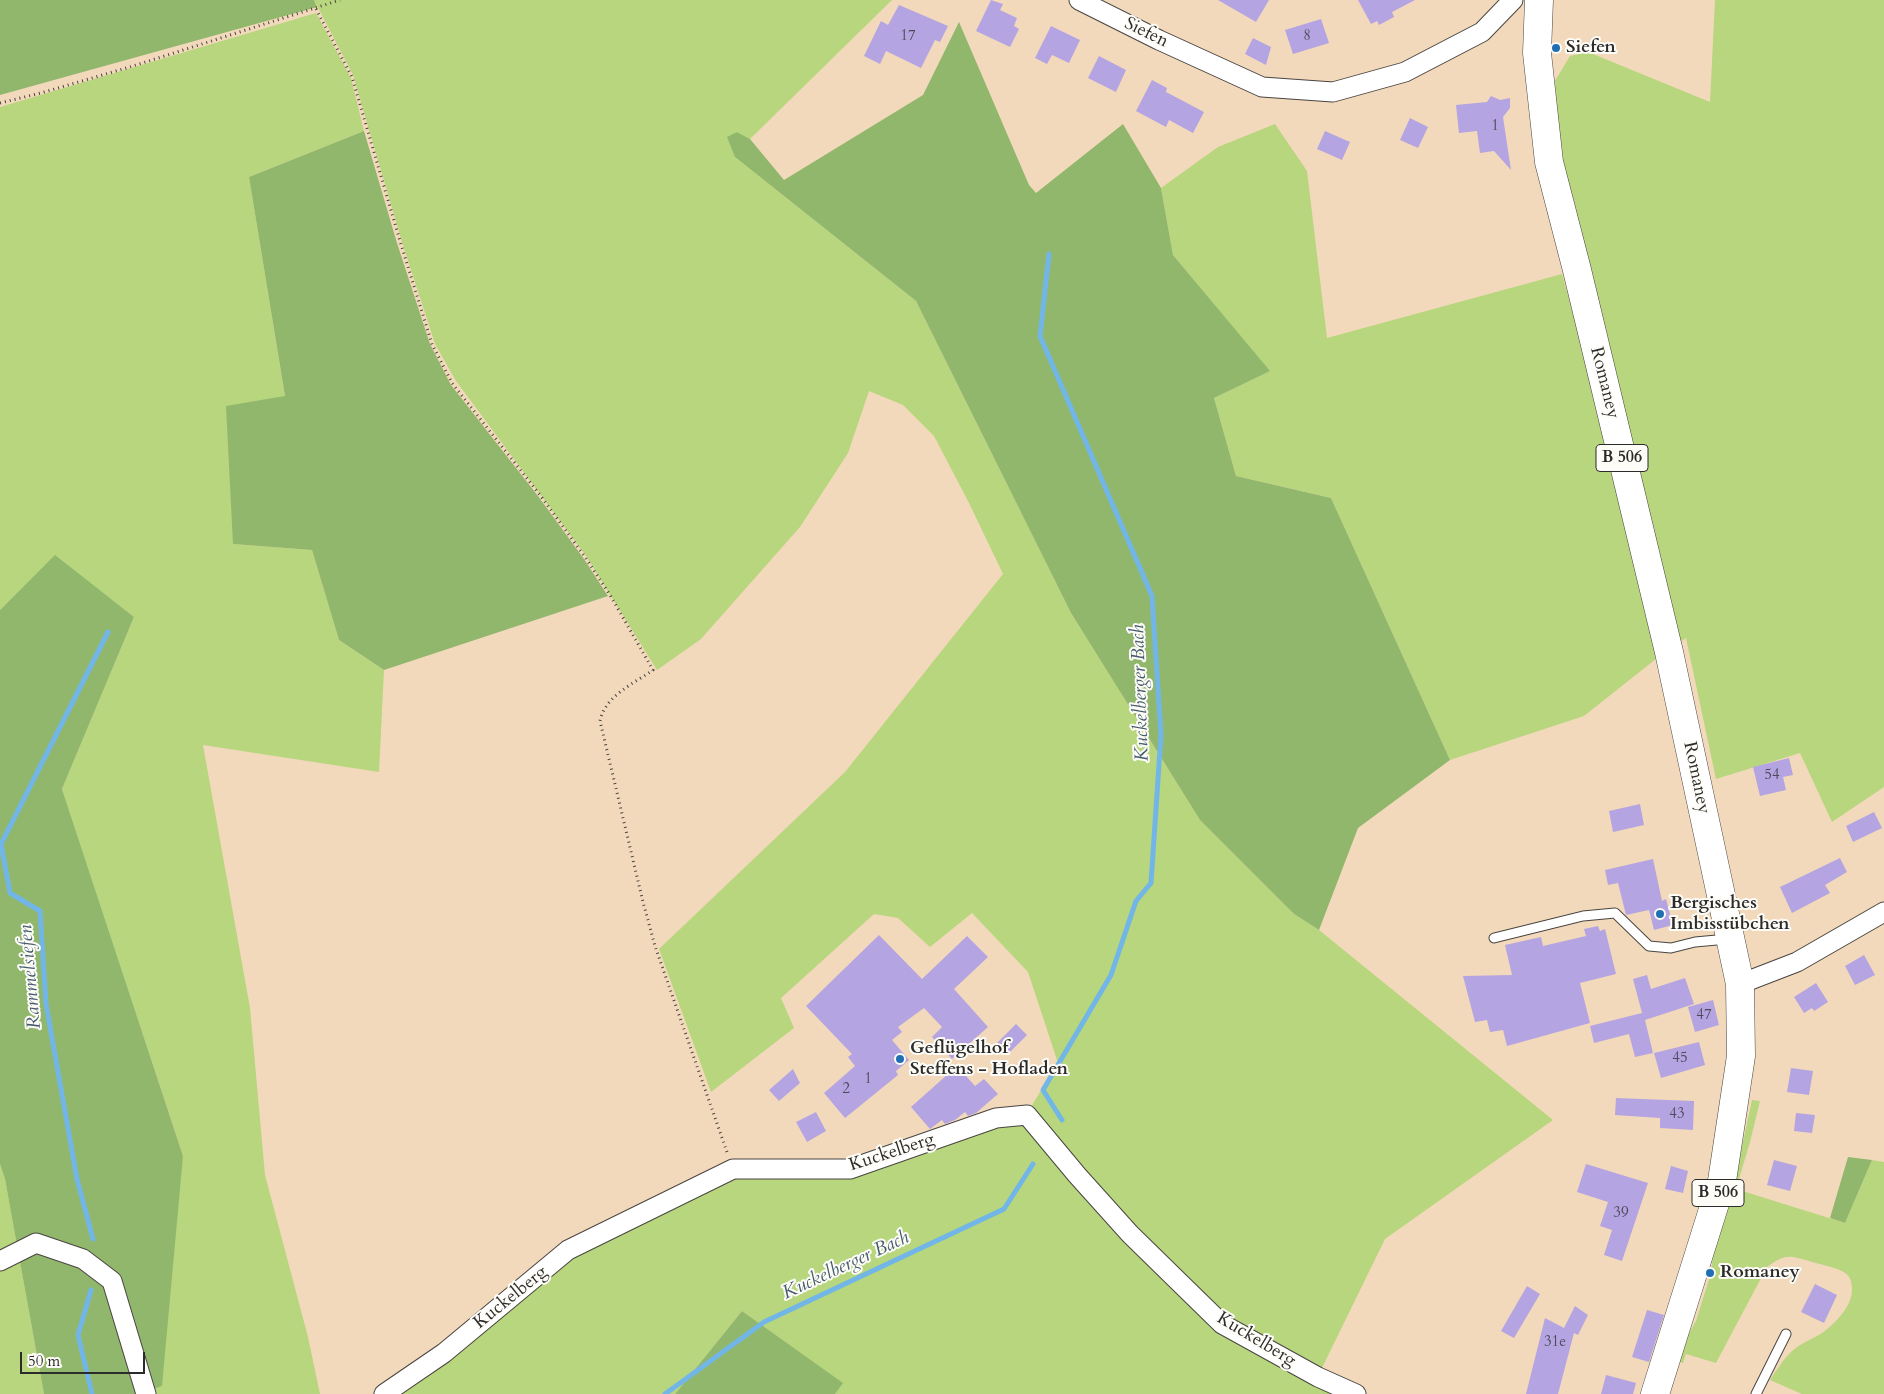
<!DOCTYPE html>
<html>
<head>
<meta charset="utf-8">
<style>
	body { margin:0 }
	#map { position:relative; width:1884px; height:1394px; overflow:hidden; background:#f3d9bb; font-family:Cardo,serif }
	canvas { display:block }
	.scale { position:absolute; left:20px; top:1352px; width:125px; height:22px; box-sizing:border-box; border:2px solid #2b2b2b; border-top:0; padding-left:6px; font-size:15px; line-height:18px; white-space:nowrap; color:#2b2b2b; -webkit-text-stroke:4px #fdfcf7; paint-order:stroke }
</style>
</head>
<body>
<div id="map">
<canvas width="1884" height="1394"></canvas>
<div class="scale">50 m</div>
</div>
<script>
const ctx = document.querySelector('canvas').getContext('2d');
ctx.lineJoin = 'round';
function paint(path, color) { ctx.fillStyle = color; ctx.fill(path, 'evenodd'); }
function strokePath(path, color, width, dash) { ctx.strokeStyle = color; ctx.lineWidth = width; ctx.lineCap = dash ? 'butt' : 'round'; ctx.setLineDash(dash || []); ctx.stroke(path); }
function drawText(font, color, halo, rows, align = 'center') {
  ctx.font = font + ' Cardo,serif'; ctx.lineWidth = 4; ctx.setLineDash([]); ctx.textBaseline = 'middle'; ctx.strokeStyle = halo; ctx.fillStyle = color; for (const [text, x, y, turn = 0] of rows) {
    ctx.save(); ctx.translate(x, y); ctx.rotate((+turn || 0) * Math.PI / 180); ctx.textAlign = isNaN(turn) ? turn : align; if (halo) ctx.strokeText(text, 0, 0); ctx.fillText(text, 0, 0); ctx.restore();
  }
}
const green = new Path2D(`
	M314,0H892L750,139L737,132L735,157L916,301L1071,613L1200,820L1294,914L1319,930L1553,1120L1385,1239L1319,1374L1229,1318L1135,1229L1029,1110L1058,1063L1028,972L972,913L930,947L898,918L874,914L781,998L794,1028L711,1092L659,949L845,772L1003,574L969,503L934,436L903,405L869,391L848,453L800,527L701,639L657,670L586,556L456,381L435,344L402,242L353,75Z
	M1715,0H1884V787L1832,822L1800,753L1716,779L1686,638L1672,647L1558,164L1555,81L1570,56L1588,52L1710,102Z
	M316,13L351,78L364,131L249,177L285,396L233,544L312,550L339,640L384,670L379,772L203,745L250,1008L265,1175L308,1337L320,1394H149L183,1156L62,789L134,617L55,556L0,610V107Z
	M1275,124L1307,171L1327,338L1562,274L1666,651L1584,716L1450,760L1331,498L1236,476L1214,398L1269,371L1173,255L1161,188L1218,147Z
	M1752,1100L1760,1101L1750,1142L1736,1189L1845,1223L1872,1160L1884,1162V1394H1802L1770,1380C1776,1371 1782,1361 1790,1353C1801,1343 1808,1341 1819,1335C1833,1326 1852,1307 1852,1290C1852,1283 1851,1277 1845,1273C1839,1268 1818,1264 1809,1261C1789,1255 1785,1254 1767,1267L1716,1363L1686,1354L1683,1363L1679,1362L1686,1339L1696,1321L1711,1273L1714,1247L1733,1188Z
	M999,1121H1029L1225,1323L1350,1394H835L842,1383L742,1311L675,1394H389L569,1251L738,1169L853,1173Z
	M0,1164L5,1179L18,1250L0,1258Z
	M19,1255L44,1394H0V1263Z`);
const forest = new Path2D(`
	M0,0H314L317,7L0,95Z
	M959,22L1029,185L1036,193L1123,124L1161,188L1173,255L1270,371L1214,398L1236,476L1331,498L1450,760L1358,828L1319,930L1294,914L1200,820L1071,613L916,301L735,157L727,137L737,132L750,139L784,180L923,95Z
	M364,131L397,243L430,344L451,385L538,496L584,559L608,596L384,670L339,640L312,550L233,544L226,406L285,396L249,177Z
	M55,555L134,617L62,789L183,1156L162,1386L138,1394H44L5,1179L0,1164V610Z
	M1848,1157L1872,1160L1845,1223L1830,1218Z
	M742,1311L843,1383L835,1394H675Z`);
const stream = new Path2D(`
	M1049,254L1040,336L1152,596L1161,735L1151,883L1136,901L1111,975L1043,1090L1062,1120
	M93,1239L77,1179L46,1004L40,911L10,893L1,844L108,632
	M91,1290L78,1335L92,1394
	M665,1394L764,1322L1004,1209L1033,1164`);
const building = new Path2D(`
	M991,0L1003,4L1000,10L1017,18L1014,26L1019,29L1010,47L976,31Z
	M1218,0H1269L1256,22Z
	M1358,0H1415L1392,12L1394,17L1379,25L1377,21L1371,24Z
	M899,5L948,26L940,42L935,40L921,68L886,51L880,64L864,56L881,21L888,25Z
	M1321,19L1329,43L1293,54L1285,30Z
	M1051,26L1080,40L1069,63L1052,55L1047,64L1035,58Z
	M1253,38L1271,47L1266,65L1245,54Z
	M1099,56L1126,70L1116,92L1088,78Z
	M1152,80L1167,88L1166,92L1204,112L1193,133L1169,120L1166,127L1136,111Z
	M1491,96L1500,100L1510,98V108L1503,117L1511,170L1494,151L1480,153L1477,131L1459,133L1456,105L1487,102Z
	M1410,118L1428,127L1418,148L1400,140Z
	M1325,131L1350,142L1342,160L1317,149Z
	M1789,758L1793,775L1783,777L1786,790L1760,796L1753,767Z
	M1640,804L1644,825L1613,832L1609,811Z
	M1874,812L1882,828L1853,842L1846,826Z
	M1840,858L1847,872L1825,885L1830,893L1792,913L1780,887Z
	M1653,859L1662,901L1666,899L1673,925L1654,930L1649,910L1626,915L1618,883L1608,885L1605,870Z
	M1598,926L1600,931L1605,929L1616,974L1580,983L1590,1023L1507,1046L1503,1030L1490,1032L1487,1020L1475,1022L1463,976L1512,975L1505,945L1541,937L1543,946L1586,936L1584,929Z
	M879,935L922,979L967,936L988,957L954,989L988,1027L952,1059L932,1037L942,1027L924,1008L898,1027L902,1032L892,1040L909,1060L896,1071L898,1075L845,1118L824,1093L855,1066L848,1057L852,1054L806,1006Z
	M1864,955L1875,975L1855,985L1845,966Z
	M1647,975L1651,989L1685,978L1694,1004L1645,1020L1653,1053L1635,1057L1629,1034L1594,1043L1590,1026L1642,1013L1633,979Z
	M1816,983L1828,1002L1814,1011L1812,1008L1804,1013L1794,997Z
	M1713,1000L1719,1025L1695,1032L1688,1007Z
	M1016,1024L1027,1035L1008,1054L997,1043Z
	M1699,1042L1705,1065L1661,1078L1654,1053Z
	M957,1066L975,1086L984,1079L998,1094L976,1113L968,1116L965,1112L955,1120L945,1124L942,1120L930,1129L911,1107Z
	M1791,1068L1813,1071L1809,1095L1787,1092Z
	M793,1069L800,1083L779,1101L769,1090Z
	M1616,1098L1694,1101L1693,1130L1660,1128V1118L1615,1115Z
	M816,1112L826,1131L807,1142L796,1122Z
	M1796,1113L1815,1115L1812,1133L1794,1131Z
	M1774,1160L1797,1166L1790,1191L1767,1185Z
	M1586,1164L1648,1183L1622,1261L1604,1255L1612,1230L1600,1226L1608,1202L1577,1192Z
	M1671,1166L1688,1171L1683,1193L1665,1189Z
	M1815,1284L1837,1295L1824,1323L1801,1312Z
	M1527,1286L1540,1294L1514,1338L1501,1331Z
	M1575,1306L1588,1315L1578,1335L1574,1333L1558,1394H1526L1545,1318L1564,1328Z
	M1647,1310L1664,1315L1649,1362L1632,1357Z
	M1606,1375L1636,1383L1633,1394H1601Z`);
const path = new Path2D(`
	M316,9L352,77L400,241L432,344L452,383L540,495L585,557L610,595L653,670C633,684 605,696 600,721L643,902L655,946L728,1155
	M0,103L41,93L133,66L340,0`);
const lane = new Path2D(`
	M1494,938L1583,916L1615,913L1649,946L1671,948L1695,942L1728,939
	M1756,1394L1786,1334`);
const street = new Path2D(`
	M1079,0L1159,40L1262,87L1333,92L1405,72L1482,32L1513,0
	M1740,984L1797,962L1884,912
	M0,1261L36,1243L83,1259L112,1281L146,1394
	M384,1394L444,1353L568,1250L733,1169H850L996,1118L1027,1115L1077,1175L1130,1234L1222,1324L1318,1377L1356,1394`);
const primary = new Path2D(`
	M1539,0L1537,53L1549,162L1577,270L1669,652L1740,984L1741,1056L1722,1181L1655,1394`);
const markers = [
	[1556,48,5,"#1f6fb2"],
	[1660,914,5,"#1f6fb2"],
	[900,1059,5,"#1f6fb2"],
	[1710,1273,5,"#1f6fb2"]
];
const numberNames = [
	["17",908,37],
	["8",1307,37],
	["1",1495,127],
	["54",1772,776],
	["47",1704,1016],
	["45",1680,1059],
	["1",868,1080],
	["2",846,1090],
	["43",1677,1115],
	["39",1621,1214],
	["31e",1555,1343]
];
const shields = [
	[1622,458,52],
	[1718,1193,52]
];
const shieldNames = [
	["B 506",1622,458],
	["B 506",1718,1193]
];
const streetNames = [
	["Siefen",1146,33,26],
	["Romaney",1604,383,76],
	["Romaney",1696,778,78],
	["Kuckelberg",892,1153,-18],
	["Kuckelberg",511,1298,-39],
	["Kuckelberg",1256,1340,31]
];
const poiNames = [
	["Siefen",1566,48],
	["Bergisches",1670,904],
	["Imbisstübchen",1670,925],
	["Geflügelhof",910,1049],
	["Steffens - Hofladen",910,1070],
	["Romaney",1720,1273]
];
const waterNames = [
	["Kuckelberger Bach",1141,693,-92],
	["Rammelsiefen",31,977,-95],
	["Kuckelberger Bach",846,1266,-25]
];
paint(green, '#b7d67d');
paint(forest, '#91b76c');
strokePath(stream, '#72b6e8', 5);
paint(building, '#b4a4e1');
strokePath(lane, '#494541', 11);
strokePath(street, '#494541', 21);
strokePath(primary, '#494541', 29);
strokePath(path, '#494541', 3, [1, 4]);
strokePath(lane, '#fff', 9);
strokePath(street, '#fff', 19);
strokePath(primary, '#fff', 28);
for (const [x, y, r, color] of markers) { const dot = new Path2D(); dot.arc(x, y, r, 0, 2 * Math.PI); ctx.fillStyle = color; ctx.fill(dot); strokePath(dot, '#fdfcf7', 2); }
drawText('15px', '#4d4958', null, numberNames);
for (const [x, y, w] of shields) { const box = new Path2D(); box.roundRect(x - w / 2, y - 13.5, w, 27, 4); ctx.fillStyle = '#fdfcf7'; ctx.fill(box); strokePath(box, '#2b2b2b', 1); }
drawText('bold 16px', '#2b2b2b', null, shieldNames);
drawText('18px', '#2b2b2b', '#fdfcf7', streetNames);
drawText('bold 18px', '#2b2b2b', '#fdfcf7', poiNames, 'left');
drawText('italic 19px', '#445c6d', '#fdfcf7', waterNames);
</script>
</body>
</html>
